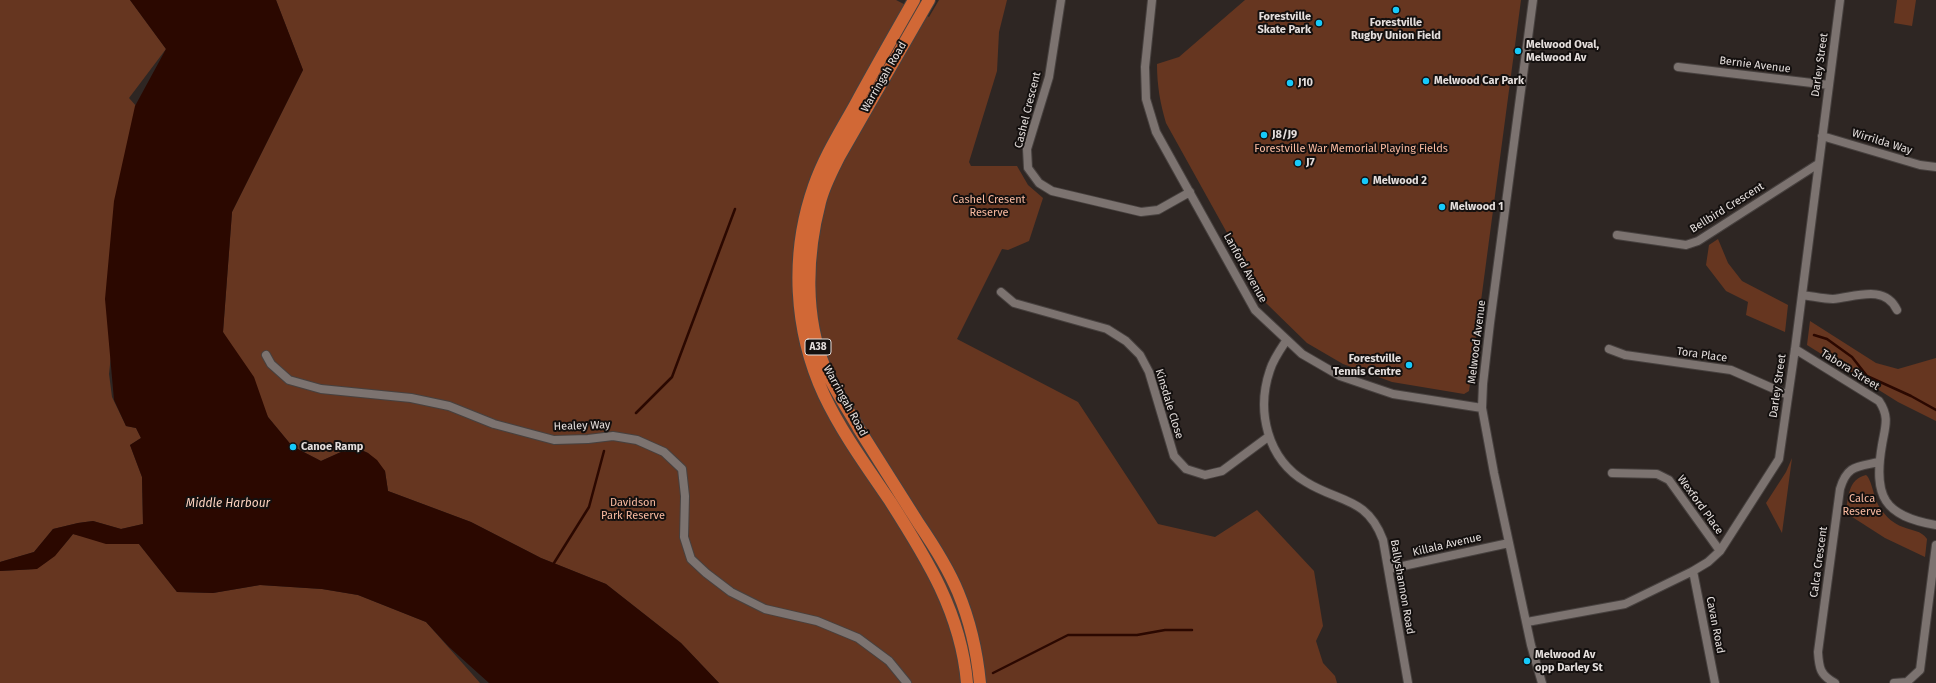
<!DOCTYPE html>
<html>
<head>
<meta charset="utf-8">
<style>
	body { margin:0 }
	canvas { display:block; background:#2e2623 }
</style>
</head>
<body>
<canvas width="1936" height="683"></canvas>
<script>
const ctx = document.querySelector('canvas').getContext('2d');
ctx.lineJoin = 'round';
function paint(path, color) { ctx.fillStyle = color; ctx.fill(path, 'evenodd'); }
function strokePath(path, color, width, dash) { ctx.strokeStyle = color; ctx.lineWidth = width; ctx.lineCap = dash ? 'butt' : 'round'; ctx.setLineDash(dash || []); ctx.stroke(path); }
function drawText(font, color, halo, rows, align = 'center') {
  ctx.font = font + ' "Fira Sans",sans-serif'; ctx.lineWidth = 4; ctx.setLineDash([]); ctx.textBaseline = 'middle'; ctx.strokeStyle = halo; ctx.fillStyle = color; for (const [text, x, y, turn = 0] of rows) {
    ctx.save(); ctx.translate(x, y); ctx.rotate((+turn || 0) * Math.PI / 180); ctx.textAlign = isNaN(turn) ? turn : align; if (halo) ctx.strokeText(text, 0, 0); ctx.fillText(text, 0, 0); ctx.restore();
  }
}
const green = new Path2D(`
	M0,0H130L166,49L129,98L137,107L109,374L112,397L126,426L136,428L141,438L130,445L142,477L143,524L121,529L93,521L78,523L53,529L34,552L0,562Z
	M276,0H896L929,17L939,0H1007L999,32L997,71L969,162L971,166H1017L1028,185L1043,198L1029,241L1008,250L1002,249L957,339L1078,402L1158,524L1215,537L1257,510L1314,571L1323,626L1316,641L1323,663L1335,676L1337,683H719L681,643L606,584L541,558L471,522L388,491L385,471L368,453L362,450L341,452L321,461L292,446L268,417L223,332L232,212L303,70Z
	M1245,0H1521L1469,391L1464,394L1392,382L1343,364L1307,343L1266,303L1166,123C1160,103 1157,85 1157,64L1179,57Z
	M1897,0H1916L1912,26L1894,23Z
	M1718,239L1728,263L1742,281L1788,305L1785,332L1746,315L1748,302L1726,291L1706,265L1709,245Z
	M1810,321L1876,363L1898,369L1936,358V421L1898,402L1807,345Z
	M1792,458L1782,533L1766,503L1786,472Z
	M1866,475C1872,479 1874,501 1881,509C1886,517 1894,524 1903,527C1912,531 1921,530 1927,539L1925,557L1885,538L1846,513C1848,498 1848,479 1866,475Z
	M73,534L81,536L84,534L118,544H139L177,592L213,593L260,585L322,589L358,595L426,622L480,683H0V571L35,569C51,561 62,548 73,534Z`);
const water = new Path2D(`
	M130,0H276L303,70L232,212L223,332L254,377L268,417L292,446L321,461L341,452L361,450L368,453L377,460L385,471L388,491L471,522L541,558L606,584L681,643L719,683H489L449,647L426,622L358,595L322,589L260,585L213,593L177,592L139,544H106L73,534L55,556L37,569L0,571V562L34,552L53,529L78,523L93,521L121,529L143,524L142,477L130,445L141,438L136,428L126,426L114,400L105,299L114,201L135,106L166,49Z`);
const stream = new Path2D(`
	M1814,335L1827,339L1852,357L1867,376L1911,396L1936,410
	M636,413L672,377L735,209
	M554,563L589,507L604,451
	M993,673L1068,635H1137L1165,630H1192`);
const minor = new Path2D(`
	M1061,0L1049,77L1027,149L1028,168L1039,183L1052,191L1141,212L1158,210L1190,192
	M1152,0L1145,67L1146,99L1156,132L1255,310L1302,354L1340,376L1393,394L1482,408
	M1533,0L1490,323L1483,384L1482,408L1494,473L1531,645L1542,683
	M1678,67L1829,85
	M1822,136L1920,165L1936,167
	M1617,235L1686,245L1698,241L1818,164
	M1001,292L1014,303L1107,329L1126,341L1140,355L1149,372L1174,456L1186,469L1205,475L1222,471L1268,437
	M1802,295C1812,296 1823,299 1833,299C1855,297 1885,284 1897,310
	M1286,341C1280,350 1273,360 1270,370C1256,411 1267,459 1306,482C1340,503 1367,497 1383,540L1408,683
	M1609,349L1625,355L1731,370L1788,395
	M1795,349L1879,401C1890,417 1885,427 1882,445C1873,497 1884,516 1936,525
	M266,355L271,364L289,380L321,389L411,398L449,406L494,424L554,440L588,439L613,436L637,440L664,452L682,469L685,496L684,537L691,559L706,573L731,592L765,609L817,621L858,638L889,661L907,683
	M1612,473L1657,474L1669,480L1720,551
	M1389,569L1509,543
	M1693,571L1715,683
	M1527,622L1625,604L1693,571L1708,562L1720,551L1779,459L1795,349L1840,0
	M1835,683C1820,675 1819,668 1818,652L1840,489C1847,465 1857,467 1879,462
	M1894,683L1907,682L1920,670L1936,545`);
const highway = new Path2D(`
	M914,0C894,35 874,70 855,105C840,132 824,157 814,186C790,254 794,330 824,395C842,433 867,467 890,501C927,559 961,613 967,683
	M929,0L839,157C832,171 824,186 820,202C806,256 804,316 825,368C834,390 848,409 859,429C879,461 899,492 919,524C934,546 948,568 958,592C970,621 977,652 980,683`);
const markers = [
	[1396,10,4,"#16cafb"],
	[1319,23,4,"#16cafb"],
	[1518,51,4,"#16cafb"],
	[1426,81,4,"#16cafb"],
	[1290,83,4,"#16cafb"],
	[1264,135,4,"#16cafb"],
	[1298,163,4,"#16cafb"],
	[1365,181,4,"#16cafb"],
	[1442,207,4,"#16cafb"],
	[1409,365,4,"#16cafb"],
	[293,447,4,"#16cafb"],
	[1527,661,4,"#16cafb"]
];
const shields = [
	[818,347,26]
];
const shieldNames = [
	["A38",818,347]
];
const poiNames = [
	["Forestville",1311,17,"right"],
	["Skate Park",1311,30,"right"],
	["Forestville",1396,23,"center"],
	["Rugby Union Field",1396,36,"center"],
	["Melwood Oval,",1526,45],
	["Melwood Av",1526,58],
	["Melwood Car Park",1434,81],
	["J10",1298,83],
	["J8/J9",1272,135],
	["J7",1306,163],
	["Melwood 2",1373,181],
	["Melwood 1",1450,207],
	["Forestville",1401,359,"right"],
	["Tennis Centre",1401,372,"right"],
	["Canoe Ramp",301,447],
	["Melwood Av",1535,655],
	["opp Darley St",1535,668]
];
const streetNames = [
	["Bernie Avenue",1755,65,7],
	["Darley Street",1820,65,-82],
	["Warringah Road",884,77,-60],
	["Cashel Crescent",1028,110,-76],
	["Wirrilda Way",1882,142,17],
	["Bellbird Crescent",1727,208,-32],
	["Lanford Avenue",1245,268,61],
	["Melwood Avenue",1477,342,-83],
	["Tora Place",1702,355,8],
	["Tabora Street",1850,370,32],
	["Darley Street",1778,386,-82],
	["Warringah Road",845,401,61],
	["Kinsdale Close",1169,404,73],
	["Healey Way",582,426,-2],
	["Wexford Place",1700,505,54],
	["Killala Avenue",1447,545,-13],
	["Calca Crescent",1819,562,-82],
	["Ballyshannon Road",1402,587,80],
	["Cavan Road",1715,625,79]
];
const parkNames = [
	["Forestville War Memorial Playing Fields",1351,149],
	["Cashel Cresent",989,200],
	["Reserve",989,213],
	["Calca",1862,499],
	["Reserve",1862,512],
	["Davidson",633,503],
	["Park Reserve",633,516]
];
const waterNames = [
	["Middle Harbour",228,504]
];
paint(green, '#663620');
paint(water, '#2b0800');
strokePath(stream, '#2b0800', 2.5);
strokePath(minor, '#47413f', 10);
strokePath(highway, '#47413f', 14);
strokePath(minor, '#7c7370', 8);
strokePath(highway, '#d16836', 12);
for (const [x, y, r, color] of markers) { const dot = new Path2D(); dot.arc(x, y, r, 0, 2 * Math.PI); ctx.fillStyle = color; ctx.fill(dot); strokePath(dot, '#14100f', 1.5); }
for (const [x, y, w] of shields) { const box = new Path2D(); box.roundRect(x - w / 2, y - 8, w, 16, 3); ctx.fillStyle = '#14100f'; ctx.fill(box); strokePath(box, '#e4dedc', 1); }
drawText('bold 10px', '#e4dedc', null, shieldNames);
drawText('bold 11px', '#e4dedc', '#14100f', poiNames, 'left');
drawText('11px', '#e4dedc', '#14100f', streetNames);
drawText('11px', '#f9baa0', '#14100f', parkNames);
drawText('italic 12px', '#fbd1be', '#14100f', waterNames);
</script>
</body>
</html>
